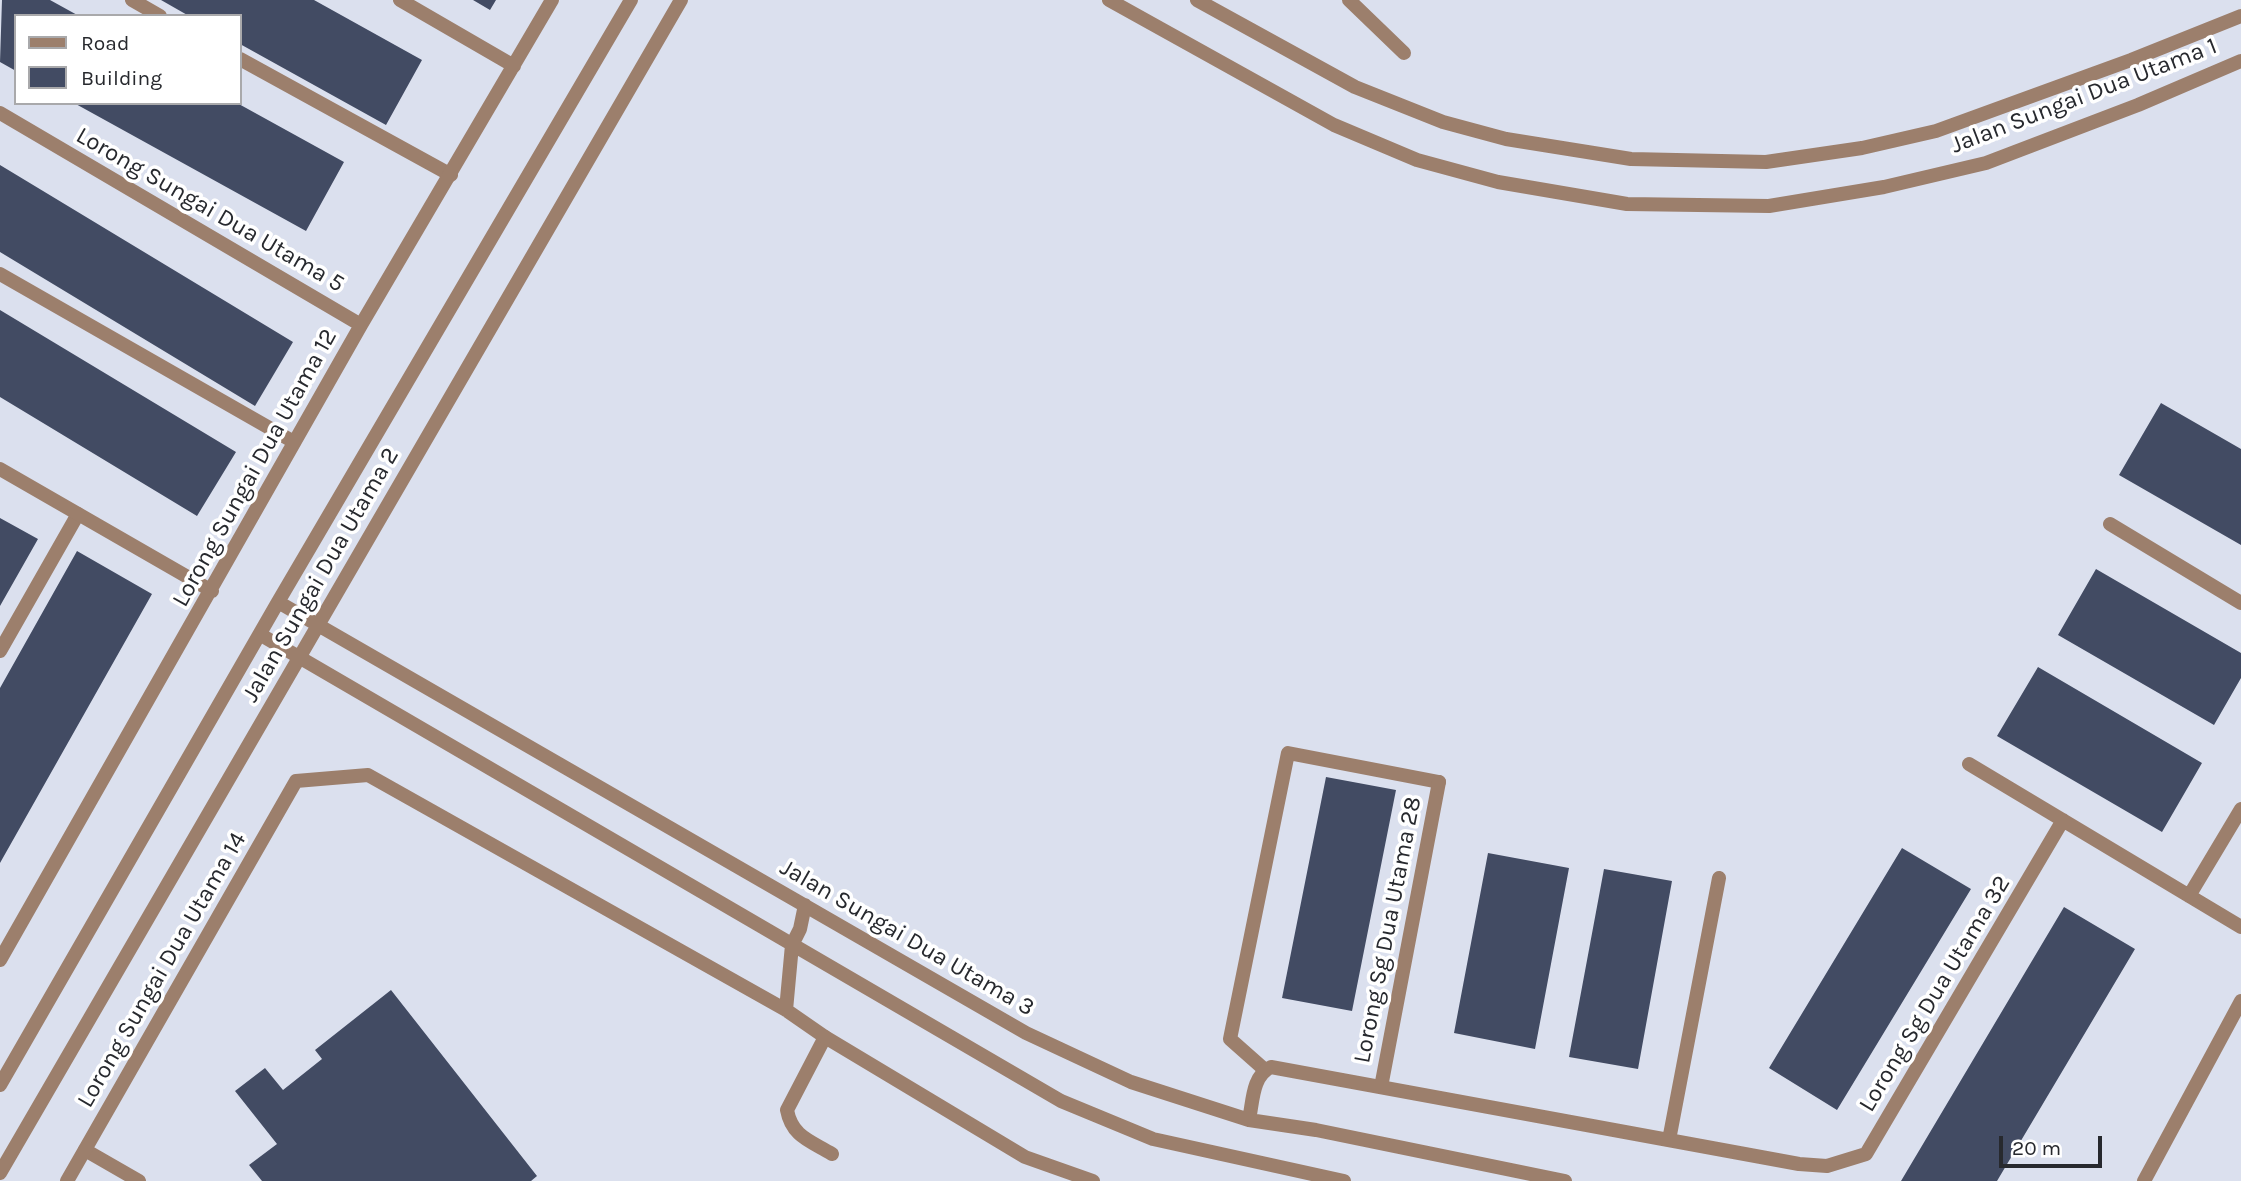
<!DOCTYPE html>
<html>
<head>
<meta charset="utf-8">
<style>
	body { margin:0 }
	#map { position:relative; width:2241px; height:1181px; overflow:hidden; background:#dbe0ee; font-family:Karla,sans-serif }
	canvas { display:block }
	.legend { position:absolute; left:14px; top:14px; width:228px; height:91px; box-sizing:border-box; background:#fff; border:2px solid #a9a9ab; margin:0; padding:9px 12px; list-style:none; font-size:21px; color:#27292e }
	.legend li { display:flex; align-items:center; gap:14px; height:35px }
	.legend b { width:35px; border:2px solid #a9a9ab }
	.scale { position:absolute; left:1999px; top:1136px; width:103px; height:32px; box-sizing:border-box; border:4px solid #27292e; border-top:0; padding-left:9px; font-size:21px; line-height:24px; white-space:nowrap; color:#27292e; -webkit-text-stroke:5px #fff; paint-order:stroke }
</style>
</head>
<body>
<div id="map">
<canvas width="2241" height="1181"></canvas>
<ul class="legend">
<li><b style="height:9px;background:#9c7f6c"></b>Road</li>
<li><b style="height:19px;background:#424b63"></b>Building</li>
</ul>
<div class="scale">20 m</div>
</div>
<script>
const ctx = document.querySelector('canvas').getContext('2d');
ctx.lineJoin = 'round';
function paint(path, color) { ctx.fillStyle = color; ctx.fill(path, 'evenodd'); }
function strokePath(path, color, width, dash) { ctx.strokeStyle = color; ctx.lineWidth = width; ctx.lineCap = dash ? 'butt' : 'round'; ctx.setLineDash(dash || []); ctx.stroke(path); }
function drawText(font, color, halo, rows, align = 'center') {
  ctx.font = font + ' Karla,sans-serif'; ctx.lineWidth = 7; ctx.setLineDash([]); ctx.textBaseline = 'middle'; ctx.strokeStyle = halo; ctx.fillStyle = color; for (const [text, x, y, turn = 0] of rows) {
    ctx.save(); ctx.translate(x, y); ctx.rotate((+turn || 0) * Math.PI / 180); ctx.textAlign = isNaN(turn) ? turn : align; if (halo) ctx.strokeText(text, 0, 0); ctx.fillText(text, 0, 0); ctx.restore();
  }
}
const building = new Path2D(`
	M2,0H50L79,16H16V71L0,62Z
	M161,0H314L422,60L386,125L240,44V16H189Z
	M473,0H496L490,10Z
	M74,103H237L344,162L306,231Z
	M0,165L293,342L255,406L0,252Z
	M0,310L236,452L197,516L0,397Z
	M2161,403L2241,449V545L2119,475Z
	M0,518L38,539L0,606Z
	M77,551L152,594L0,863V688Z
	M2096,569L2241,653V678L2214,725L2058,635Z
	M2038,667L2202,763L2162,832L1997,736Z
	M1326,777L1396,790L1352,1011L1282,998Z
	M1902,848L1971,889L1837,1110L1769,1068Z
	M1488,853L1569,868L1535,1049L1454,1033Z
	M1604,869L1672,881L1638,1069L1569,1057Z
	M2064,907L2135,949L1997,1181H1901Z
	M391,990L537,1176L531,1181H262L249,1165L277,1144L235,1091L265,1068L283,1090L322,1059L315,1050Z`);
const service = new Path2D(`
	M132,0L160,16
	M1349,0L1404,53
	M240,59L451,175
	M0,274L294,442
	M0,651L78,514
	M825,1037L787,1110C792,1137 811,1141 832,1154
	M1265,1070L1230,1039L1288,753L1439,782
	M85,1150L139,1181
	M2144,1181L2241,1001`);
const minor = new Path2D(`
	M400,0L514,66
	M0,113L361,325
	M0,469L212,591
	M2110,524L2241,603
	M278,602L1026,1033L1131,1082L1249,1120L1316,1130L1565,1181
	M261,635L1061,1101L1153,1139L1344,1181
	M1969,764L2241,927
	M2189,896L2241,809
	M0,960L361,325L552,0
	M786,1010L792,945L800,929L805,905
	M0,1085L278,602L631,0
	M1381,1087L1439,782
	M1249,1120C1253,1101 1252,1076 1271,1067L1799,1164L1827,1166L1866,1154L2063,820
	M1669,1140L1719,878
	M0,1173L681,0
	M67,1181L296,781L368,775L786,1010L825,1037L1025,1157L1093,1181`);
const tertiary = new Path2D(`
	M1109,0L1334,125L1417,160L1498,182L1627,204L1769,206L1884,187L1986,163L2138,105L2241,61
	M1197,0L1355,87L1443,122L1506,139L1631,159L1766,162L1862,148L1936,131L2131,60L2241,16`);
const streetNames = [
	["Jalan Sungai Dua Utama 1",2084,96,-21],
	["Lorong Sungai Dua Utama 5",210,210,30],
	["Lorong Sungai Dua Utama 12",255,468,-61],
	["Jalan Sungai Dua Utama 2",321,575,-60],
	["Lorong Sg Dua Utama 28",1388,930,-79],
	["Jalan Sungai Dua Utama 3",907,938,30],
	["Lorong Sungai Dua Utama 14",162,970,-60],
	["Lorong Sg Dua Utama 32",1935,994,-59]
];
paint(building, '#424b63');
strokePath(service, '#9c7f6c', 14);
strokePath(minor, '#9c7f6c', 14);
strokePath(tertiary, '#9c7f6c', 14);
drawText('24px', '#27292e', '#fff', streetNames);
</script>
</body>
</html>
